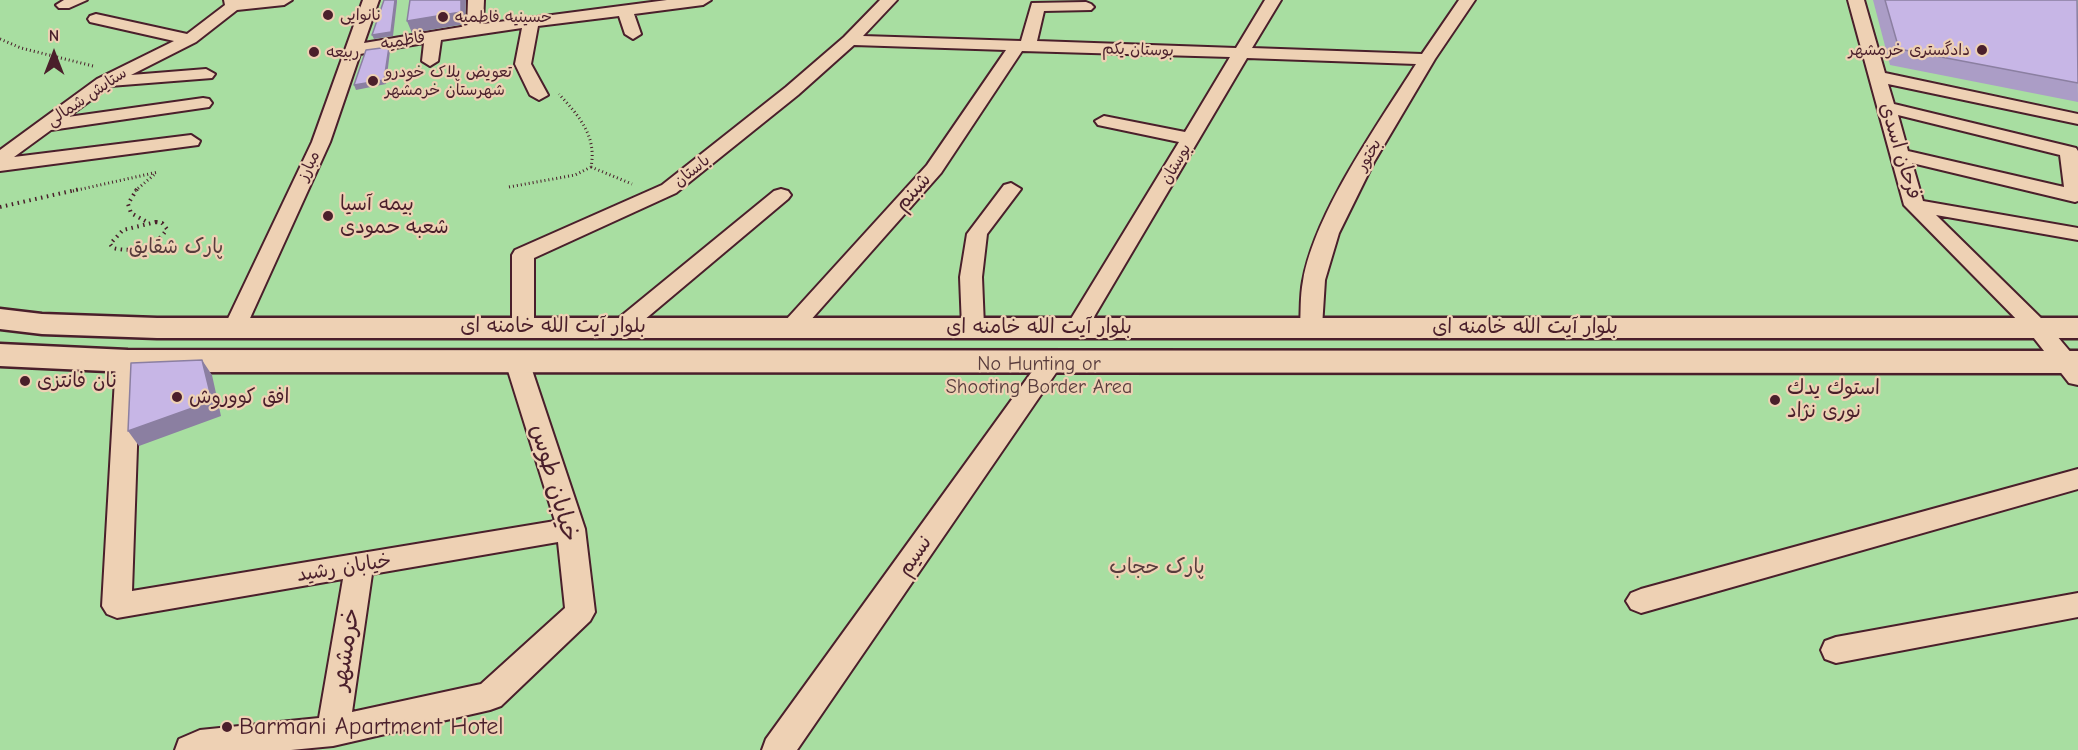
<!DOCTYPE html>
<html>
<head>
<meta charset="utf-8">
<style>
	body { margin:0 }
	#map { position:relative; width:2078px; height:750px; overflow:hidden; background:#e6ccbe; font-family:"Comic Neue",sans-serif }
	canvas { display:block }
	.north { position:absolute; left:24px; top:24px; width:60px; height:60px; -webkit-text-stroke:4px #eed1b4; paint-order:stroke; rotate:0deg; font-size:16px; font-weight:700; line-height:24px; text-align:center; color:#4a1f2b }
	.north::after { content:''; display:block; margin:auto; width:21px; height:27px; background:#4a1f2b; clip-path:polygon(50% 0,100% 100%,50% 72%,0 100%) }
</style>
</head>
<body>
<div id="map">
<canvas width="2078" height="750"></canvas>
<div class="north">N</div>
</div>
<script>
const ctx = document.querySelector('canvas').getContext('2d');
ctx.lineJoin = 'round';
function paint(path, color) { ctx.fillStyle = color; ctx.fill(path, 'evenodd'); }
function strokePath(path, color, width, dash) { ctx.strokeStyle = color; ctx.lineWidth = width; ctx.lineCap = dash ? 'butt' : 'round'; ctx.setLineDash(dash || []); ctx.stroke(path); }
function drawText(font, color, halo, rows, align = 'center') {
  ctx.font = font + ' "Comic Neue","Playpen Sans Arabic",sans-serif'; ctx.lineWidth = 4.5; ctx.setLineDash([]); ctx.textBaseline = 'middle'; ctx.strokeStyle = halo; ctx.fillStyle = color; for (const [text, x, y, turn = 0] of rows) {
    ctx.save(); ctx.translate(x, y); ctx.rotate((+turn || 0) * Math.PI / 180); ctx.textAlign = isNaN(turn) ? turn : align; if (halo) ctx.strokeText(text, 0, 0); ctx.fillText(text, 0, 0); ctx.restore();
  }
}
const green = new Path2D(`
	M0,0H2078V750H0Z`);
const pathFar1 = new Path2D(`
	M0,39L21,48L93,66
	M591,167L632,184
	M509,187L575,175L591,167C597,136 579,116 559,94
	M73,191L158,172
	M135,191L155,174`);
const path = new Path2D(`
	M137,189L128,204L131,213L147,222
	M0,207L80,189
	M156,222L162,223L167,229C155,248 134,253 113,248L110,244L123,230Z`);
const street = new Path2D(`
	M64,0H87L69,8H59L56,5Z
	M224,0H292L284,5L237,10L196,42L131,75L206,69L215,74L212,78L110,86L68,117L203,98L209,99L212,103L209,107L51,130L14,157L191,135L200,141L198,145L0,171V150L97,79L174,41L90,22L88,19L90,16L96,14L187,34L225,5Z
	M363,0H379L364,43L467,26L468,0H484L483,24L667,0H711L703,5L634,14L641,34L633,39L625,34L619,16L538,26L531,64L548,95L539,100L530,95L515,64L522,28L441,40L438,61L430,66L422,61L424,43L360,54L330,142L246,327L243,332L235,334L227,332L224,327L312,142Z
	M880,0H897L863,36L1021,41L1032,3L1086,2L1091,4L1094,7L1091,10L1044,11L1037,41L1236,48L1265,0H1281L1252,48L1422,54L1459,0H1475L1435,59L1374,162L1339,233L1325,280L1322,327L1319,332L1311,334L1303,332L1300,327C1301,312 1300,296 1303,281C1315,212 1379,123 1416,64L1247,58L1088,327L1085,332L1077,334L1069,332L1066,327L1179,142L1098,125L1095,121L1104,116L1185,132L1230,57L1022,51L941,173L801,331L793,333L785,331L782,326L785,321L927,165L1006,50L854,45L798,95L676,193L534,258V326L531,331L523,333L515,331L512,326V255L515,250L662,185L786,87L844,37Z
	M1848,0H1864L1885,73L2078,114V124L1888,84L1894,104L2076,148L2078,151V201L2075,202L1912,163L1923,201L2078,228V240L1936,215L2046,323L2078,361V385L2069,383L2030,333L1904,205ZM1898,115L2060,155L2064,187L1908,151Z
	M1011,183L1021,189L987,234L982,277L984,327L981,332L973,334L965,332L962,327L960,277L967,234L1004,185Z
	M781,189L788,191L791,195L788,199L631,331L623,333L615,331L612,326L615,321L774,191Z
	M128,353L136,355L140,361L132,591L555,521L505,361L509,355L517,353L525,355L529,361L585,529L595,612L590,621L501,706L490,710L333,746L291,750H175L179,739L200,730L319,718L343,579L117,618L107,614L102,606L116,361L120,355ZM558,542L565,608L481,684L352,712L372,574Z
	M1052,353L1060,355L1064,361L1060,367L797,750H762L766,739L1044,355Z
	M2078,469V489L1641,613L1631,609L1626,601L1631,593L1641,589Z
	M2078,593V617L1836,663L1825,659L1821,650L1825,641L1836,637Z`);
const primary = new Path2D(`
	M0,309L42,314L157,318H2078V338H157L42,334L0,329Z
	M0,344L128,350L2078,351V373L128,372L0,366Z`);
const wall = new Path2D(`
	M1873,0H2077L2078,102L1890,65Z`);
const shadedWall = new Path2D(`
	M395,0H397V2L393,36L374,39L372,35Z
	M461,0H466L465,24L412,33L407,21Z
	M389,47L390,51L386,84L356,90L354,85Z
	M202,360L212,375L221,416L139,446L128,431Z`);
const building = new Path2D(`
	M384,0H395L391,32L372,35Z
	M410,0H461V12L407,21Z
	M1885,0H2077L2078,83L1899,49Z
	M389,47L384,80L354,85L366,50Z
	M202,360L212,401L128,431L131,363Z`);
const markers = [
	[328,15,6,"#4a1f2b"],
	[443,17,6,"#4a1f2b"],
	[1982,50,6,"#4a1f2b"],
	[314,52,6,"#4a1f2b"],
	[373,81,6,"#4a1f2b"],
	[328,216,6,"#4a1f2b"],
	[25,381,6,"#4a1f2b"],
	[177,397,6,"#4a1f2b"],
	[1775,400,6,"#4a1f2b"],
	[227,727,6,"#4a1f2b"]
];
const farPoinames = [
	["نانوایی",340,15],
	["حسینیه فاطمیه",455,17],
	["دادگستری خرمشهر",1970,50,"right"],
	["ربیعه",326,52],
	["تعویض پلاک خودرو",385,72],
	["شهرستان خرمشهر",385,90]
];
const farStreetnames = [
	["فاطمیه",403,41,-10],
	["بوستان یکم",1138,50,2],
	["ستایش شمالی",87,97,-34],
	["بختور",1369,155,-60],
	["بوستان",1176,164,-59],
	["مبارز",309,166,-65],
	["باستان",692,171,-38]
];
const streetNames = [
	["فرحان اسدی",1900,151,73],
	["شبنم",913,192,-48],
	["بلوار آیت الله خامنه ای",553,326],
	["بلوار آیت الله خامنه ای",1039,327],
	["بلوار آیت الله خامنه ای",1525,327],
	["نسیم",915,556,-55],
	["خیابان رشید",344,568,-9]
];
const poiNames = [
	["بیمه آسیا",340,204],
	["شعبه حمودی",340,227],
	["نان فانتزی",37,381],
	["استوك يدك",1787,388],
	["نوری نژاد",1787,411],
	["افق کووروش",189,397]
];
const parkNames = [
	["پارک شقایق",176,247],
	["No Hunting or",1039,364],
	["Shooting Border Area",1039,387],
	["پارک حجاب",1157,567]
];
const nearStreetnames = [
	["خیابان طوس",554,483,74],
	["خرمشهر",346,649,-81]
];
const nearPoinames = [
	["Barmani Apartment Hotel",239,727]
];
paint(green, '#a8dea1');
strokePath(street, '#4a1f2b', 4);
strokePath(primary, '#4a1f2b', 5);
strokePath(pathFar1, '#4a1f2b', 3, [1, 3]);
strokePath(path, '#4a1f2b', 4, [1.5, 4.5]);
paint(street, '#eed1b4');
paint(primary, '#eed1b4');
paint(wall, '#ab9dc6');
paint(shadedWall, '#8b7fa1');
paint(building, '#c7b6e6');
strokePath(building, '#8b7fa1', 1.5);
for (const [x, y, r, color] of markers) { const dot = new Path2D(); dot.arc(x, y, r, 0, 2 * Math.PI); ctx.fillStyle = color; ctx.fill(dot); strokePath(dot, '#eed1b4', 2); }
drawText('16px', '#4a1f2b', '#eed1b4', farPoinames, 'left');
drawText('16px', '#4a1f2b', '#eed1b4', farStreetnames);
drawText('20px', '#4a1f2b', '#eed1b4', streetNames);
drawText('20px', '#4a1f2b', '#eed1b4', poiNames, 'left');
drawText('20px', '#583c3d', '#eed1b4', parkNames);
drawText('24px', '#4a1f2b', '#eed1b4', nearStreetnames);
drawText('24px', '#4a1f2b', '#eed1b4', nearPoinames, 'left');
</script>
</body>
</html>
